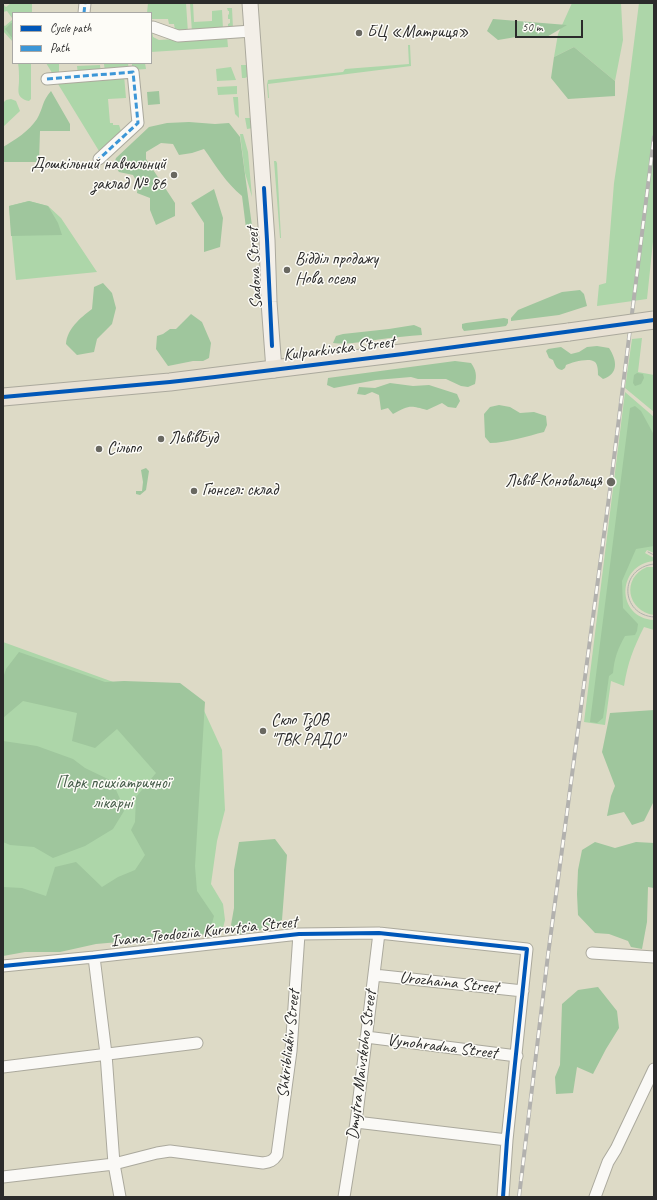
<!DOCTYPE html>
<html>
<head>
<meta charset="utf-8">
<style>
	body { margin:0 }
	#map { position:relative; width:657px; height:1200px; overflow:hidden; background:#dddac6; font-family:Caveat,sans-serif }
	canvas { display:block }
	.frame { position:absolute; inset:0; border:4px solid #2b2b2b; pointer-events:none }
	.legend { position:absolute; left:12px; top:12px; width:140px; height:52px; box-sizing:border-box; background:#fdfcf7; border:1px solid #a9a8a5; margin:0; padding:5px 7px; list-style:none; font-size:12px; color:#2b2b2b }
	.legend li { display:flex; align-items:center; gap:8px; height:20px }
	.legend b { width:20px; border:1px solid #a9a8a5 }
	.scale { position:absolute; left:515px; top:20px; width:68px; height:18px; box-sizing:border-box; border:2px solid #2b2b2b; border-top:0; padding-left:5px; font-size:12px; line-height:14px; white-space:nowrap; color:#2b2b2b; -webkit-text-stroke:3px #fdfcf7; paint-order:stroke }
</style>
</head>
<body>
<div id="map">
<canvas width="657" height="1200"></canvas>
<div class="frame"></div>
<ul class="legend">
<li><b style="height:5px;background:#0057b8"></b>Cycle path</li>
<li><b style="height:5px;background:#3c96d7"></b>Path</li>
</ul>
<div class="scale">50 m</div>
</div>
<script>
const ctx = document.querySelector('canvas').getContext('2d');
ctx.lineJoin = 'round';
function paint(path, color) { ctx.fillStyle = color; ctx.fill(path, 'evenodd'); }
function strokePath(path, color, width, dash) { ctx.strokeStyle = color; ctx.lineWidth = width; ctx.lineCap = dash ? 'butt' : 'round'; ctx.setLineDash(dash || []); ctx.stroke(path); }
function drawText(font, color, halo, rows, align = 'center') {
  ctx.font = font + ' Caveat,sans-serif'; ctx.lineWidth = 3; ctx.setLineDash([]); ctx.textBaseline = 'middle'; ctx.strokeStyle = halo; ctx.fillStyle = color; for (const [text, x, y, turn = 0] of rows) {
    ctx.save(); ctx.translate(x, y); ctx.rotate((+turn || 0) * Math.PI / 180); ctx.textAlign = isNaN(turn) ? turn : align; if (halo) ctx.strokeText(text, 0, 0); ctx.fillText(text, 0, 0); ctx.restore();
  }
}
const green = new Path2D(`
	M11,3H32V13H13V42L3,31V25L5,26L12,20V18L7,11L3,12V4L6,7Z
	M148,3H186L188,33L175,30L174,24H169L168,19H152V25L151,24V13H147Z
	M190,3H193L194,22L212,21V11L222,10L223,29L192,32Z
	M572,3H621L623,40L615,81L574,47L554,57L558,34Z
	M639,3H654V232L647,299L597,306L599,285L606,283L614,183L628,90Z
	M227,8H232L233,29L228,26V24L230,23V19H228V15L229,14V11H228Z
	M151,31H152L153,37L159,40L227,36L228,47L151,52Z
	M408,45H410L411,66L268,84L269,98H268L267,85L268,80L343,72L345,69L409,64Z
	M18,63H31V99L29,101C15,98 19,90 19,80C19,74 19,69 18,63Z
	M46,63H59V78L54,76Z
	M128,63L129,71L105,72L104,64Z
	M132,63H145L146,69L132,70Z
	M100,65L101,73L78,75L77,66Z
	M241,65H249V76L245,78H242Z
	M231,67L236,80L217,81L216,69Z
	M124,75L126,98L108,99L110,123H113V125H119L122,134L101,152L99,151L58,84L61,82Z
	M237,86V94L218,95L217,87Z
	M233,97H238L239,118L235,114Z
	M11,99L16,101L20,111L3,127V103L6,100Z
	M245,118H251L253,128L247,129Z
	M240,134H243L248,152L252,197L245,173Z
	M274,161H276L277,163L281,238H280Z
	M29,201L48,206L61,218L97,272L16,280L9,206Z
	M642,338L638,372L654,375V412L625,388L632,339Z
	M625,392L654,417V553L647,550L645,553L654,558V561C616,565 616,618 654,620V630L644,627C633,649 628,662 624,686L611,681L605,725L584,722Z
	M647,567H654V615C627,611 621,578 647,567Z
	M3,642L116,683L201,704L222,750L225,810L217,841L211,884L223,904L225,920L223,928L205,932L3,951Z`);
const forest = new Path2D(`
	M493,19L567,25L545,38L516,37L498,40L487,31Z
	M11,23H13V39L5,29Z
	M574,47L615,81V96L568,99L551,78L554,57Z
	M51,91L70,124V131H40L39,162H3V147C15,140 29,131 37,119C43,109 42,101 51,91Z
	M159,91L160,104L148,105L147,92Z
	M189,122L215,124L229,123L240,137L252,226L246,228L242,196C226,183 216,166 204,149L192,153L179,155L173,144L161,143L146,152V159L175,203V216L156,225L150,210V198L137,193L138,184L133,175L119,172L114,164L116,158L149,127L167,123Z
	M214,189L223,218L220,247L204,252V223L191,203Z
	M29,201L48,206L58,223L62,235L11,236L9,206Z
	M103,283L112,293L116,308L112,324L97,339L94,352L77,355L66,344C67,329 80,318 92,309L94,287Z
	M580,290L584,294L587,306L559,315L511,321V318L518,310L562,292Z
	M191,314L202,322L211,343L209,358L203,361H193L168,366L156,349L157,336L163,334L170,329H176Z
	M504,318L508,319V323L506,326L499,327L464,331L462,328V324L466,323Z
	M414,325L421,328L422,335C409,336 395,337 382,339C365,341 350,345 333,343L336,336L343,334L389,329Z
	M597,346L609,348C617,360 619,374 603,379L598,375C598,371 598,365 595,362C590,357 572,362 566,365L565,368L562,370C556,369 555,365 553,360L549,358L546,351L548,349L561,347L571,354L579,352L587,347Z
	M455,361L471,363C476,370 477,375 475,384L468,387L461,386L446,379H418L411,377L376,380L334,388L327,385L328,378Z
	M637,373L643,374L644,378L641,384L635,386L633,383L634,375Z
	M390,383L413,386L429,385L457,394L460,401L456,408L448,407L442,403L427,410C410,405 409,405 393,414L388,408L381,410L379,395L372,392L365,395L357,394L359,387L375,388Z
	M499,405L510,407L520,413L534,412L546,416L547,425L544,432C528,436 506,443 490,443L485,437L484,414L490,407Z
	M635,406L641,411L654,435V546L636,549L622,581L623,608L638,624L637,631L635,635L625,636C618,648 614,659 613,673L609,676L603,718L597,723L590,722L630,408Z
	M146,468L149,471L146,490L140,495L136,494V491H142L143,482L141,470Z
	M19,652L105,682L124,681L180,683L205,702L195,866L197,891L214,916L209,934L96,944L60,952H25L3,956V887L22,888L46,896L55,867L76,862L102,887L118,877L135,870L145,855L131,830L135,822L136,797L156,773L117,729L95,748L72,741L77,713L23,701L3,718V678L6,669Z
	M654,710V801L644,821L632,825L624,812L607,816L611,796L615,786L602,752L610,713Z
	M3,741L37,746L73,759L85,768L112,781L120,799L124,811L113,829L85,846L53,858L34,847L10,845L3,842Z
	M275,839L287,855L282,920L265,929L239,934L231,925L234,908V870L239,842Z
	M595,842L615,848L636,842L654,843V888L648,887L647,922L642,949L631,947L628,941L609,934L595,933L578,915L577,894L578,870L582,850Z
	M598,987L617,1011L619,1028L606,1049L593,1074L577,1067L573,1093L556,1094L555,1077L560,1065L562,1004L578,990Z`);
const street = new Path2D(`
	M84,13L85,3
	M153,27L178,36L252,31
	M47,79L133,72L138,123L99,159
	M592,953L654,957
	M94,957L106,1054L114,1164L120,1197
	M3,966L94,957L299,934L379,933L527,949L507,1140L503,1197
	M374,975L523,991
	M366,1037L517,1056
	M3,1067L197,1043
	M356,1122L507,1140
	M3,1177L114,1164L157,1153L170,1151L263,1163C270,1162 273,1161 277,1155L291,1051L299,934
	M344,1197L356,1122L379,933
	M595,1197L608,1162L616,1149L654,1069`);
const secondary = new Path2D(`
	M250,3L267,240L269,302L274,370`);
const primary = new Path2D(`
	M3,397L170,382L569,332`);
const tram = new Path2D(`
	M648,552L654,555
	M654,564C618,568 620,615 654,617`);
const rail = new Path2D(`
	M519,1197L548,955L611,482L654,137`);
const primaryBridge = new Path2D(`
	M569,332L654,320`);
const quiet = new Path2D(`
	M84,13L85,3
	M47,79L133,72L138,123L99,159`);
const cycleway = new Path2D(`
	M264,188L267,240L272,346
	M3,397L170,382L215,377L403,354L654,320
	M3,966L94,957L299,934L379,933L527,949L507,1140L503,1197`);
const markers = [
	[359,33,4,"#696861"],
	[174,175,4,"#696861"],
	[287,270,4,"#696861"],
	[161,439,4,"#696861"],
	[99,449,4,"#696861"],
	[611,482,5,"#696861"],
	[194,491,4,"#696861"],
	[263,731,4,"#696861"]
];
const poiNames = [
	["БЦ «Матриця»",367,33],
	["Дошкільний навчальний",166,165,"right"],
	["заклад № 86",166,185,"right"],
	["Відділ продажу",295,260],
	["Нова оселя",295,280],
	["ЛьвівБуд",169,439],
	["Сільпо",107,449],
	["Львів-Коновальця",602,482,"right"],
	["Гюнсел: склад",202,491],
	["Скло ТзОВ",271,721],
	["\"ТВК РАДО\"",271,741]
];
const streetNames = [
	["Sadova Street",255,268,-93],
	["Kulparkivska Street",339,349,-7],
	["Ivana-Teodoziia Kurovtsia Street",204,932,-6],
	["Urozhaina Street",449,983,6],
	["Shkribliakiv Street",289,1044,-84],
	["Vynohradna Street",442,1047,7],
	["Dmytra Maivskoho Street",362,1065,-83]
];
const parkNames = [
	["Парк психіатричної",113,784],
	["лікарні",113,804]
];
paint(green, '#add6a9');
paint(forest, '#9fc69d');
strokePath(street, '#aba99d', 13);
strokePath(secondary, '#aba99d', 17);
strokePath(primary, '#aba99d', 19);
strokePath(street, '#faf9f6', 11);
strokePath(secondary, '#f3efe8', 15);
strokePath(primary, '#e8e1d4', 17);
strokePath(tram, '#b2b1ae', 1);
strokePath(rail, '#b2b1ae', 4);
strokePath(rail, '#fdfcf7', 2.5, [8]);
strokePath(primaryBridge, '#aba99d', 19, []);
strokePath(primaryBridge, '#e8e1d4', 17);
strokePath(quiet, '#3c96d7', 3, [6, 3]);
strokePath(cycleway, '#0057b8', 4);
for (const [x, y, r, color] of markers) { const dot = new Path2D(); dot.arc(x, y, r, 0, 2 * Math.PI); ctx.fillStyle = color; ctx.fill(dot); strokePath(dot, '#fdfcf7', 1.5); }
drawText('17px', '#2b2b2b', '#fdfcf7', poiNames, 'left');
drawText('17px', '#2b2b2b', '#fdfcf7', streetNames);
drawText('17px', '#465d4a', '#fdfcf7', parkNames);
</script>
</body>
</html>
